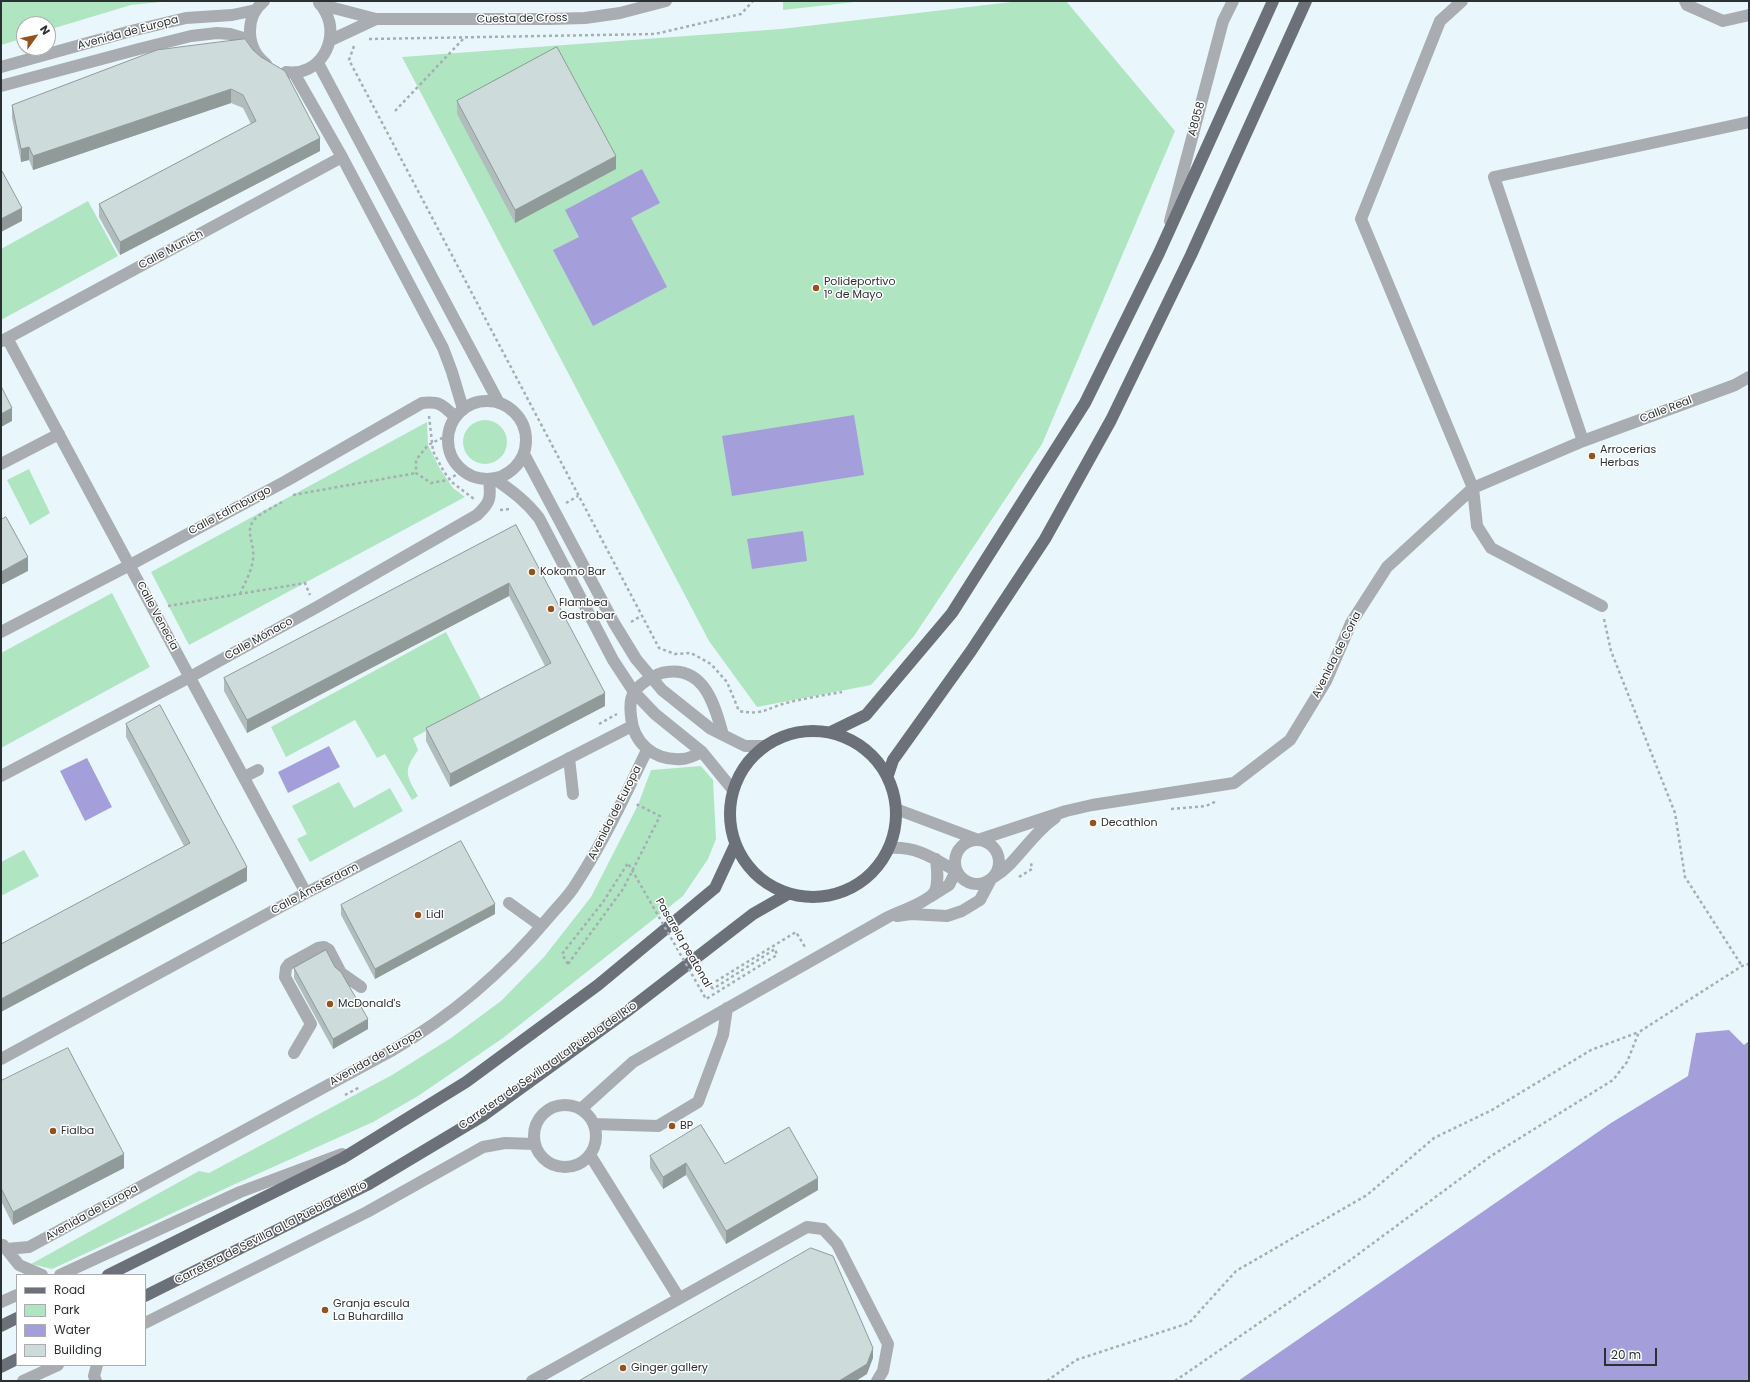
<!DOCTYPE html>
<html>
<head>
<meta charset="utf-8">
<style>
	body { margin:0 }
	#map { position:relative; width:1750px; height:1382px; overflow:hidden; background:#e9f7fc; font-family:Poppins,sans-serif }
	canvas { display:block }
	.frame { position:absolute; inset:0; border:2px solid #2b3032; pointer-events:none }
	.legend { position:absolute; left:16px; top:1274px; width:130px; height:92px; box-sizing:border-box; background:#fff; border:1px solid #aaacad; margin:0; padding:5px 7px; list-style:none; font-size:12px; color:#2b3032 }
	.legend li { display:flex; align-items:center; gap:8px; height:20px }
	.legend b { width:20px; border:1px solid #aaacad }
	.north { position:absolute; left:16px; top:16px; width:40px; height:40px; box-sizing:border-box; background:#fff; border:1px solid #aaacad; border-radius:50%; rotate:57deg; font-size:11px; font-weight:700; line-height:16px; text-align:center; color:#2b3032 }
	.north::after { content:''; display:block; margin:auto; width:14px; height:18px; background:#93521e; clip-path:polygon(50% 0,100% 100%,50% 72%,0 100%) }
	.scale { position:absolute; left:1604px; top:1348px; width:53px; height:18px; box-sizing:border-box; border:2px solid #2b3032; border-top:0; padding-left:5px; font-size:12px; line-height:14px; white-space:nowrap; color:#2b3032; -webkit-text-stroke:3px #fff; paint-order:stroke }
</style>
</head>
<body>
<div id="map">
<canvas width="1750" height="1382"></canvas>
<div class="frame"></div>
<ul class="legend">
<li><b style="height:5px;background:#6c7179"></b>Road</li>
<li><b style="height:11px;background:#b0e5c1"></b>Park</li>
<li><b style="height:11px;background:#a49fdb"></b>Water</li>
<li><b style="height:11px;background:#cddcdb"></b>Building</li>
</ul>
<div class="north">N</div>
<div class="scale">20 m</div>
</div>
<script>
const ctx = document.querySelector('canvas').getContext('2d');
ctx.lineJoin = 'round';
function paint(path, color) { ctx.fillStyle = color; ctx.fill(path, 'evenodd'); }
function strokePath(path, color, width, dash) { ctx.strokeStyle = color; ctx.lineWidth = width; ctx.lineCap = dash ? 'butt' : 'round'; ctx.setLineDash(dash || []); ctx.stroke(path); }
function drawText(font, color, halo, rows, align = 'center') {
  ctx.font = font + ' Poppins,sans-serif'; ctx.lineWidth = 3; ctx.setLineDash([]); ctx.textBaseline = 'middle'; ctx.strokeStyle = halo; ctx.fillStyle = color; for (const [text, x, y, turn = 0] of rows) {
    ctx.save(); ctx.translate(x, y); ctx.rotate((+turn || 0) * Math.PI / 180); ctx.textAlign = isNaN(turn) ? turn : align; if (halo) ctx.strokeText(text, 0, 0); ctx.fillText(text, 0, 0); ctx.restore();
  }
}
const green = new Path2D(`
	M1,1H171L131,5L48,30V24H24V38L1,45Z
	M783,1H864L783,10Z
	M1020,1H1066L1175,131L1042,444L914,636L871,685L757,707L709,641L402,57L781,29Z
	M88,201L118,256L1,320V249Z
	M463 442a22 22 0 1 1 44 0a22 22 0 1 1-44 0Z
	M427,422L428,445L440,469L453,488L465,497L189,645L151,572Z
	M29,469L50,513L30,525L7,480Z
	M112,593L150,667L1,748V653Z
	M446,632L482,701L413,738L418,750C403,772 406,774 418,796L412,800L385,754L377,758L355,720L286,757L271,727Z
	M701,766L713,780L716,839L708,859L683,896L503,1038L418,1096L373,1122L233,1185L52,1269L31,1264L199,1171L209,1173L392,1075L451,1038L501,1001L544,957L591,897L638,805L651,770Z
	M339,782L354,808L390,788L403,811L310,862L297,839L307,834L292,806Z
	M24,850L39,876L1,896V862Z`);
const water = new Path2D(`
	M642,169L660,203L631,218L667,287L593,326L553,250L579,237L565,210Z
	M854,415L864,475L732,496L722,436Z
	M803,531L807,561L752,569L747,539Z
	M329,746L340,767L288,793L278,772Z
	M87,758L112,807L85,821L60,771Z
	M1729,1030L1744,1045L1749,1041V1381H1238L1611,1123L1688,1076L1696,1033Z`);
const path = new Path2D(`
	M369,39L655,34L741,14L753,1
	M354,46L349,60L659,648L675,654L691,653L711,664L727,682L739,711C764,716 768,707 790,702C807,698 825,695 842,692
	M395,111L465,37
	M429,416L433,451L444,472L453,483L474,499
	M448,435L428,445L416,460V473L431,483L448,480L462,471
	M293,495L416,473
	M566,503L578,496
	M500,510L510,509
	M240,594C246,580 255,566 253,550C252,539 246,530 254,520C260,513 274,507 282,502
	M168,606L305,583L310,595
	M1604,619L1611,651L1675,813L1685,877L1742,966
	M631,622L641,616
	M599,724L617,714
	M1171,809L1206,806L1217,801
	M1019,877L1032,869L1031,863
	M568,964L623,889L660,816L636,804
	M713,989L710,985L796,932L805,947
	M345,1095L360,1087
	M1047,1381L1076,1360L1189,1323L1236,1271L1367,1195L1434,1138L1492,1110L1591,1050L1639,1032
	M1175,1381L1349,1261L1491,1156L1613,1080L1627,1062L1639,1032L1742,966L1749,964`);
const minor = new Path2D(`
	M264,1C244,17 246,49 266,64
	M1462,1L1440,21L1361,219L1473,488L1477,526L1491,548L1602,606
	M1685,1L1687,5L1723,21L1749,15
	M322,5L376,19H549L585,18L620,13L666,1
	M331,40L376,19
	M318,63L499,403
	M1,67L131,31L186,18L232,15L256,10
	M286,72C319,77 340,41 326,13C324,9 322,6 319,3
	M294,73L342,157L443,348L452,372L463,409
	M1,86L139,49L191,36L217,33L230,34L250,40
	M1170,221L1223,21L1233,1
	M7,338L306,893
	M2,341L342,157
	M448 440a39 39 0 1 1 78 0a39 39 0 1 1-78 0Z
	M1583,441L1494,177L1749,122
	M524,454L614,623L636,659L662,690L711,729L745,746H764
	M1,464L59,434
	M495,479C512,491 526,501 539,518L613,660L634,692L655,714L702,752L733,790
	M1,632L130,565L286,481L422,403C440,401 443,405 455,417
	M702,752C696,755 688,759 682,759C654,761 633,743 631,716C630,708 630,698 634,692C641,683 656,673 667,672C705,667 715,706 723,735
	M569,758L573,794
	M1,776L190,677L317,607L477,515C491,502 491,498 489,479
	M244,777L258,770
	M896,809L976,839
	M981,839L1066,811L1092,805L1234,783L1290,740L1326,681L1351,623L1387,567L1473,488L1583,441L1735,385L1749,377
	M955 862a22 22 0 1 1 44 0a22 22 0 1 1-44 0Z
	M889,848C917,846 933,858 956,871L949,885L930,897
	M994,877C1018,862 1031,834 1055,818
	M509,903L541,926
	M897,916L911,914L947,916L962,911L980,900L990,881
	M294,1053L311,1024L285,977L286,968L289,964L318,948L324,947L329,950L341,973L361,987
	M1,1059L306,893L632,726
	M534 1136a31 31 0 1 1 62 0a31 31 0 1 1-62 0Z
	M581,1109L633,1062L888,917C900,911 929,902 935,891C939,881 937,870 936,859
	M594,1124L658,1126L698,1102L723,1035L727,1008
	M590,1155L679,1298
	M3,1245L19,1265L42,1275
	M6,1249L29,1247L391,1051C452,1016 504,971 549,917C558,906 569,896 576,884C604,841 625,796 647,750
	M60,1275L240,1192L342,1154
	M1,1302L17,1295
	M145,1323L367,1212L483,1147L505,1143L535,1144
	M23,1381L58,1365
	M96,1381L94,1376L97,1365
	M532,1381L807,1227L823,1229L837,1244L888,1344L883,1371L877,1381`);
const major = new Path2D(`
	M730 814a83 83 0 1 1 166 0a83 83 0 1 1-166 0Z
	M831,732L866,715L952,613L1085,403L1159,253L1273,1
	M888,775L893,760L971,651L1045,539L1111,420L1191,255L1306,1
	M108,1275L343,1158L466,1082L598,985L715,888L735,845
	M145,1296L367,1185L484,1115L626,1012L753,914L788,894
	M1,1326L17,1318
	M1,1367L17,1359`);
const pathBridge = new Path2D(`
	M568,964L562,954L603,902L628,863L706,999L777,955L775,949L713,989`);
const wall = new Path2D(`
	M245,39L320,151L120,255L99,217V204L251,124L243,108L231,103L33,170L29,160L21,162L12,118V105Z
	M457,101L616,169L515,223L457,114Z
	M516,525L605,706L450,787L426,741V728L545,666L509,596L247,733L224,691V678Z
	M126,724L247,881L184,846L126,737Z
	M341,905L495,914L375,979L341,915Z
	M294,968L368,1029L333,1049L294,978Z
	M1,1081L124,1168L13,1225L1,1201Z
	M650,1156L725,1164L818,1190L726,1244L686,1175L663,1189L650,1168Z`);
const shadedWall = new Path2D(`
	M231,89V103L33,170V156Z
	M320,138V151L120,255V242Z
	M29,147V160L21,162V149Z
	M616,156V169L515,223V210Z
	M22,208V221L1,232V219Z
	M12,408V421L1,427V414Z
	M28,557V571L1,585V572Z
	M509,583V596L247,733V720Z
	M605,693V706L450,787V774Z
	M247,867V881L1,1012V999Z
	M495,904V914L375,979V969Z
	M368,1019V1029L333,1049V1039Z
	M124,1154V1168L13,1225V1212Z
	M686,1163V1175L663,1189V1177Z
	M818,1178V1190L726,1244V1231Z
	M873,1348V1358L867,1374L856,1381H839Z`);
const building = new Path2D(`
	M245,39L253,50L261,57L285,71L320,138L120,242L99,204L256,121L243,95L231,89L33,156L29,147L21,149L12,105L157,50Z
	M557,47L616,156L515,210L457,101Z
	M1,171H2L22,208L1,219Z
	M1,386L12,408L1,414Z
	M6,517L28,557L1,572V520Z
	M516,525L605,693L450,774L426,728L551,663L509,583L247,720L224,678Z
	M160,705L247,867L1,999V944L190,843L126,724Z
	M461,841L495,904L375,969L341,905Z
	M326,950L335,967L341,972L368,1019L333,1039L294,968Z
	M68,1048L124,1154L13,1212L1,1188V1081Z
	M701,1125L725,1164L789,1127L818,1178L726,1231L686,1163L663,1177L650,1156Z
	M811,1248L833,1256L873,1348L867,1364L839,1381H579Z`);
const markers = [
	[816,288,4,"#93521e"],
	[1592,456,4,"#93521e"],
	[532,572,4,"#93521e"],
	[551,609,4,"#93521e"],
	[1093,823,4,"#93521e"],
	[418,915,4,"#93521e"],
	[330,1004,4,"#93521e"],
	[672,1126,4,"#93521e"],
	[53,1131,4,"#93521e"],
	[325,1310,4,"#93521e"],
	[623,1368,4,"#93521e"]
];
const streetNames = [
	["Cuesta de Cross",522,19,-1],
	["Avenida de Europa",128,33,-15],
	["A8058",1197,119,-75],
	["Calle Munich",171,250,-28],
	["Calle Real",1666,410,-21],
	["Calle Edimburgo",230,511,-28],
	["Calle Venecia",157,616,62],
	["Calle Mónaco",259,639,-29],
	["Avenida de Coria",1337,655,-63],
	["Avenida de Europa",615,813,-63],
	["Calle Ámsterdam",315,889,-28],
	["Pasarela peatonal",683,943,60],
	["Avenida de Europa",376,1058,-29],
	["Carretera de Sevilla a La Puebla del Río",548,1066,-35],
	["Avenida de Europa",92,1213,-29],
	["Carretera de Sevilla a La Puebla del Río",271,1233,-27]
];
const poiNames = [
	["Polideportivo",824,282],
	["1º de Mayo",824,295],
	["Arrocerias",1600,450],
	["Herbas",1600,463],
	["Kokomo Bar",540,572],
	["Flambea",559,603],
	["Gastrobar",559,616],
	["Decathlon",1101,823],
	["Lidl",426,915],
	["McDonald's",338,1004],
	["BP",680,1126],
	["Fialba",61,1131],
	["Granja escula",333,1304],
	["La Buhardilla",333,1317],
	["Ginger gallery",631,1368]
];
paint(green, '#b0e5c1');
paint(water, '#a49fdb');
strokePath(path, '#a5afb3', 2.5, [3, 3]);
strokePath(minor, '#a9adb1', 12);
strokePath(major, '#6c7179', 12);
strokePath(pathBridge, '#a5afb3', 2.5, [3, 3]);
paint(wall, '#b0bdbc');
paint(shadedWall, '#909a99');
paint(building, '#cddcdb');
strokePath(building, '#909a99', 1);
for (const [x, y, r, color] of markers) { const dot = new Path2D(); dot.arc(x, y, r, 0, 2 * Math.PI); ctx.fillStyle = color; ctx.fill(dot); strokePath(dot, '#fff', 1.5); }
drawText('11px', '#2b3032', '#fff', streetNames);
drawText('11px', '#2b3032', '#fff', poiNames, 'left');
</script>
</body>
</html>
